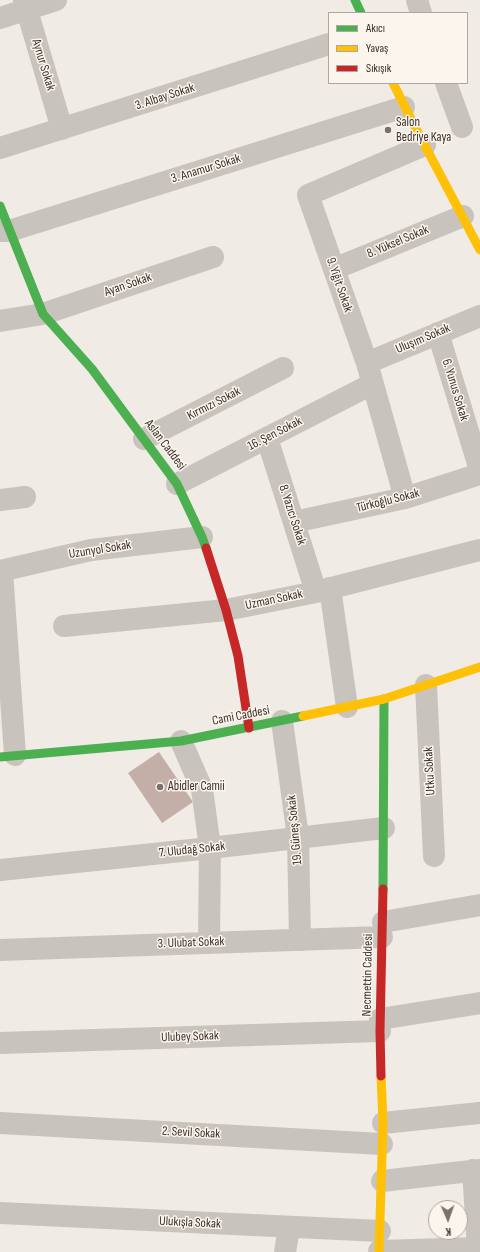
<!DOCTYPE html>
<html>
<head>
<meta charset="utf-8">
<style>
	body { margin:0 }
	#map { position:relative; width:480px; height:1252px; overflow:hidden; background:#f0ebe5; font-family:"Sofia Sans Condensed",sans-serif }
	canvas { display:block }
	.legend { position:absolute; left:328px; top:12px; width:140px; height:72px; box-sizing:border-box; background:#fbf5ee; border:1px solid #aea6a0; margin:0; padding:5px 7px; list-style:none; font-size:12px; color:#3b302b }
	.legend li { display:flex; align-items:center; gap:8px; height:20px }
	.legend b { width:20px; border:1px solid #aea6a0 }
	.north { position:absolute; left:428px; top:1200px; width:40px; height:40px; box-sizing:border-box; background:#fbf5ee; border:1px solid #aea6a0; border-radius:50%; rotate:178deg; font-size:11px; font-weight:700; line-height:16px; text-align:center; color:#3b302b }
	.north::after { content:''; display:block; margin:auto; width:14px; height:18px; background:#7a716c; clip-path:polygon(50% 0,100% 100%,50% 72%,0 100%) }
</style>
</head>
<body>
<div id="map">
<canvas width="480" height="1252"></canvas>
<ul class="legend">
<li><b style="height:5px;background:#4caf50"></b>Akıcı</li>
<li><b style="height:5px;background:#ffc107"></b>Yavaş</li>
<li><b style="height:5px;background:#c62828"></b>Sıkışık</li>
</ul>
<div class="north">K</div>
</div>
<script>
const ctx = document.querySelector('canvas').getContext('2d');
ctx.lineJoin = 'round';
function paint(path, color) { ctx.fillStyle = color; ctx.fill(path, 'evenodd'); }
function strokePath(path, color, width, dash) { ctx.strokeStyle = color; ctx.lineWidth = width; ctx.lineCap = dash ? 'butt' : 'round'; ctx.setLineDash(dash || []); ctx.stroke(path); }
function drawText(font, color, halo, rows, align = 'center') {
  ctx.font = font + ' "Sofia Sans Condensed",sans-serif'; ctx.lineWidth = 3; ctx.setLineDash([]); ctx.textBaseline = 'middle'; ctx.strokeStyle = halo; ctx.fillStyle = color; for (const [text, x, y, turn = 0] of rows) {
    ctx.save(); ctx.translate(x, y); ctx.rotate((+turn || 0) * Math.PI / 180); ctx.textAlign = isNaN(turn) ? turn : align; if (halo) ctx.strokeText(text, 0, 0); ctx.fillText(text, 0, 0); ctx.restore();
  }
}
const building = new Path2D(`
	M159,752L193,802L162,823L128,773Z`);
const street = new Path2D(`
	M24,0L62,129
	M417,0L421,13
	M0,18L56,0
	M446,83L462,127
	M0,148L329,44
	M0,231H9L404,107
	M334,269L463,216
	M0,321L43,314L213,257
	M438,333L480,470
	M367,363L480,316
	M267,438L316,592
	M144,439L283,368
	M177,484L372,384
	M405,498L367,363L308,195L425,145
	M0,500L25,497
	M294,522L405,498L480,474
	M0,571L91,550L202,537
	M2,571L15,755
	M330,588L347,707
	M64,626L226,610L316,592L480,550
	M426,685L434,856
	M282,721L298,837L300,940
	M181,741L202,789L210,848L209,943
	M0,870L210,848L384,828
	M383,922L480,905
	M0,950L382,937
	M380,1019L480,1003
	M0,1043L380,1031
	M0,1123L382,1144
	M383,1123L480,1113
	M473,1170L478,1248
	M382,1181L480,1170
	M0,1213L380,1231
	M379,1251L480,1248
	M285,1252L289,1228`);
const fast = new Path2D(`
	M355,0L361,13
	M0,206L43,314L92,369L177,484L202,537L206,548
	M0,757L181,741L303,716
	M383,889L384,699`);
const slow = new Path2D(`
	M393,83L414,125L480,250
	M303,716L384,699L480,667
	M379,1252L383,1123L381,1076`);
const jam = new Path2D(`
	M206,548L226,610L238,656L249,728
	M381,1076L380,1031L383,889`);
const markers = [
	[388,130,4,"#7a716c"],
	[160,787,4,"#7a716c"]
];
const streetNames = [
	["Aynur Sokak",43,65,73],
	["3. Albay Sokak",165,97,-18],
	["3. Anamur Sokak",206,169,-17],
	["8. Yüksel Sokak",398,242,-23],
	["Ayan Sokak",128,285,-19],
	["9. Yiğit Sokak",339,285,71],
	["Uluşım Sokak",423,339,-23],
	["6. Yunus Sokak",455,390,73],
	["Kırmızı Sokak",214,404,-27],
	["16. Şen Sokak",275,434,-27],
	["Aslan Caddesi",165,445,53],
	["Türkoğlu Sokak",388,501,-14],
	["8. Yazıcı Sokak",292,515,72],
	["Uzunyol Sokak",100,550,-9],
	["Uzman Sokak",274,600,-12],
	["Cami Caddesi",241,716,-11],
	["Utku Sokak",430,771,-93],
	["19. Güneş Sokak",295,830,-95],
	["7. Uludağ Sokak",192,850,-6],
	["3. Ulubat Sokak",191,943,-2],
	["Necmettin Caddesi",368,975,-89],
	["Ulubey Sokak",190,1037,-2],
	["2. Sevil Sokak",191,1133,3],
	["Ulukışla Sokak",190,1223,3]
];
const poiNames = [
	["Salon",396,123],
	["Bedriye Kaya",396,138],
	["Abidler Camii",168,787]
];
paint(building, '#c3afa7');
strokePath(street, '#c9c3be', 22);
strokePath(fast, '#4caf50', 9);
strokePath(slow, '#ffc107', 9);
strokePath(jam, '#c62828', 9);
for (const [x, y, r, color] of markers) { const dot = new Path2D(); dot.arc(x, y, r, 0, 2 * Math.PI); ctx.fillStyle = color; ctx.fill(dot); strokePath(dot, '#fbf5ee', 1.5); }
drawText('13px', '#3b302b', '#fbf5ee', streetNames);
drawText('13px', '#3b302b', '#fbf5ee', poiNames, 'left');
</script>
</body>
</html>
